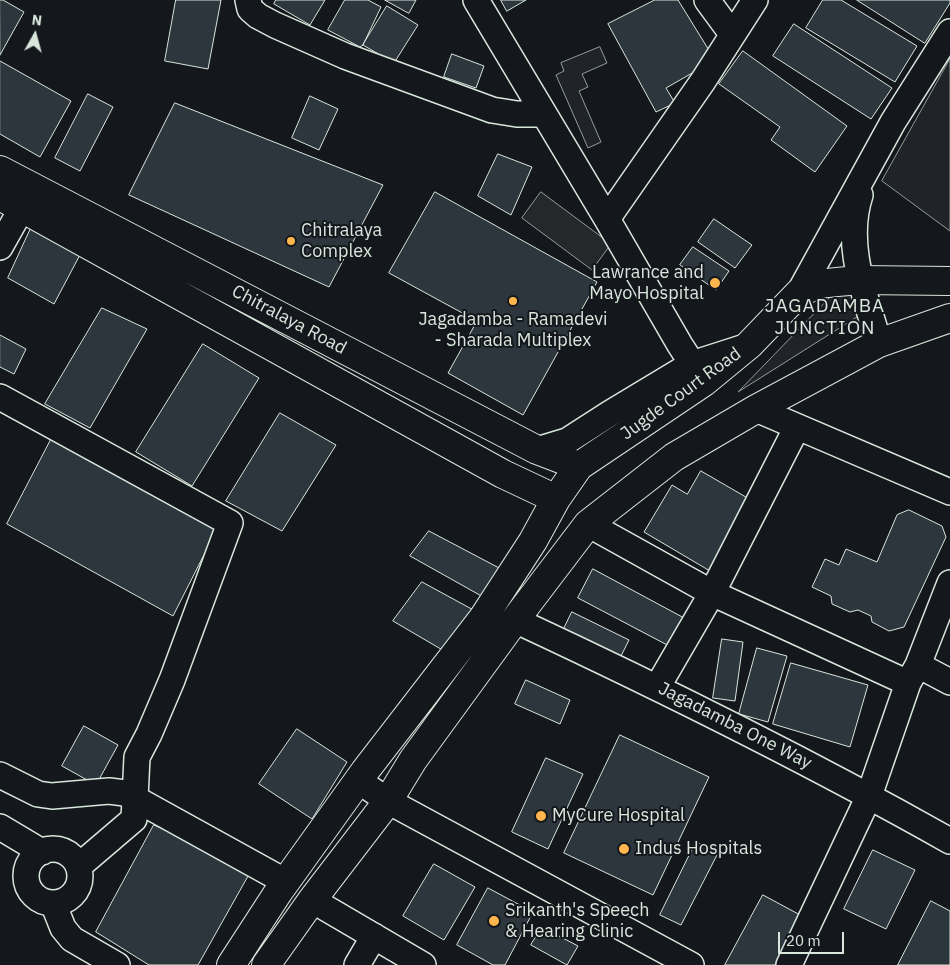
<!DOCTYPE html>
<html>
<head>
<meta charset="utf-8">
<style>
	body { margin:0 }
	#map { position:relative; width:950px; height:965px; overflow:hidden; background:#14181c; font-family:"IBM Plex Sans",sans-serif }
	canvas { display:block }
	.north { position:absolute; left:10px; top:10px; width:50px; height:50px; -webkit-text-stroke:4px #14181c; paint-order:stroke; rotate:7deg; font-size:14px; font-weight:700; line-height:20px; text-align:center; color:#d8e6dc }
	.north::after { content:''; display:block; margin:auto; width:18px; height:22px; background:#d8e6dc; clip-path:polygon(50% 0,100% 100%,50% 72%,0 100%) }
	.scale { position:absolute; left:778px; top:932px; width:66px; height:22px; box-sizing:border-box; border:2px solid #d8e6dc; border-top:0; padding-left:6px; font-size:15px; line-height:18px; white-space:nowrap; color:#d8e6dc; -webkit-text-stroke:4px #14181c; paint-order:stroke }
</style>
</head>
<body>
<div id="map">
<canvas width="950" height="965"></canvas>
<div class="north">N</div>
<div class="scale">20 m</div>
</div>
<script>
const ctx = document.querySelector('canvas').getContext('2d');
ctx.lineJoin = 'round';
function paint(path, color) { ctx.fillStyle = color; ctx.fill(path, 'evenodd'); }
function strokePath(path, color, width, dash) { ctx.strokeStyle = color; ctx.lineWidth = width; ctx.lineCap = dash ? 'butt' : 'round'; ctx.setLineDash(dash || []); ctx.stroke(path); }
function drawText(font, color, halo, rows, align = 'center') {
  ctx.font = font + ' "IBM Plex Sans",sans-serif'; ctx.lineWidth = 4; ctx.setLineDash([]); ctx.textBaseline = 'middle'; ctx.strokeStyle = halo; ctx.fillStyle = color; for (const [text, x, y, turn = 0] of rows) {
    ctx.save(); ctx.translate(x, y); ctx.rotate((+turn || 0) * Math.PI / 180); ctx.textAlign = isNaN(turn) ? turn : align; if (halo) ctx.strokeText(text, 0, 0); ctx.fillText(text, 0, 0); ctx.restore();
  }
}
const green = new Path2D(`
	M600,47L607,63L582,74L588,87L579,91L601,142L588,148L556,75L564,71L561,63Z
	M950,59V231L882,181Z
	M854,293L860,315L738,392L832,295Z`);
const parking = new Path2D(`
	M541,192L611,244L592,270L522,218Z`);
const building = new Path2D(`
	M0,0H3L24,12L0,55Z
	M176,0H221L208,69L165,61Z
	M276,0H325L310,25L274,4Z
	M345,0H368L381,7L363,45L360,47L328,30Z
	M385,0H416L409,13Z
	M501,0H526L507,11Z
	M655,0H678L715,60L666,88L675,103L656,112L608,24Z
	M823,0H841L917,46L895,82L806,28Z
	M857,0H950V3L925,43Z
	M387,6L418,25L394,63L363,45Z
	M794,24L892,88L871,119L773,56Z
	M743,51L847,126L815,172L771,140L780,127L719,84Z
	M452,54L484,66L476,88L444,77Z
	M0,61L71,101L40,157L0,134Z
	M88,94L113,107L80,171L55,158Z
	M310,96L338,109L319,150L292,138Z
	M175,103L383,185L329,287L129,195Z
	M498,154L532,167L511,215L478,196Z
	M435,192L597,282L523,415L448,373L477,321L389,273Z
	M714,219L752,245L735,268L698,242Z
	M32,226L82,251L54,304L8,278Z
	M693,247L729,271L716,290L680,265Z
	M102,308L147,329L90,428L45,404Z
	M0,335L26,349L14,374L0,367Z
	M203,344L259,378L192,486L136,452Z
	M280,413L336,445L282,531L226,501Z
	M55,432L219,525L173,616L7,524Z
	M701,471L751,500L710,571L644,532L672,485L687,494Z
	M909,510L942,526L946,537L904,627L889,631L872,622L871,616L858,610L850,612L832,604L831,596L812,587L825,559L839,565L846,549L877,562L897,515Z
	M429,531L501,569L485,598L410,556Z
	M593,569L686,619L671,647L578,598Z
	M422,582L479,613L451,655L393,621Z
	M572,612L629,640L618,662L561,635Z
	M722,639L743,642L735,701L713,698Z
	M757,648L787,656L768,722L739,714Z
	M791,663L868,685L850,747L773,724Z
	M526,680L570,700L560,724L515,704Z
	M84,726L118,745L96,785L62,766Z
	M297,729L347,762L312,819L259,784Z
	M620,735L709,777L653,895L564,853Z
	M546,758L583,774L548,849L512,832Z
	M154,825L252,869L198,965H149L96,932Z
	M696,842L718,853L681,925L660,915Z
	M873,850L915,870L886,929L844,909Z
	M434,864L475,887L444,940L403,916Z
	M488,888L533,912L505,965H493L457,945Z
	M763,895L802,916L775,965H725Z
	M931,901L950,911V965H898Z
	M542,927L578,946L567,965L531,945Z`);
const minor = new Path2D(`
	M248,0L250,9L258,16L275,25L345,56L492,110L517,114H544
	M476,0L607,219L680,345L704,382
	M707,0L732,34
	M860,195C844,244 865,295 879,343
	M607,219L703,81L755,0
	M0,247L32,190
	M799,293L893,122L950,32
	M0,397L230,523L172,680L149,734L137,757L134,819L79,866
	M756,409L950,492
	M537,450L567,441L609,414L692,364L745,347
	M588,524L712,593L908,683
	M515,620C663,689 808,761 950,841
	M918,665L950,682
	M658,686L712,593L797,427
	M0,775L38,794L52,796L109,791L125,793L286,882
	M359,781L388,801L691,965
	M0,827L42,852
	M26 876a27 27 0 1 1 54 0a27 27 0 1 1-54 0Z
	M312,900L423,965
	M53,903L63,928L72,939L117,965
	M357,965L374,936
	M789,965L869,796L908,683L918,665L950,583`);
const major = new Path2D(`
	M0,170L537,450L579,466
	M0,196L503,474L556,499
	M231,965L279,891L365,771L483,618L533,541L556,499L579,466L704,382L749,345L799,293L818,284L837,282L860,280L950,281
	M266,965L312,900L388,801L413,760L515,620L588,524L674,457L756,409L879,343L950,318`);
const markers = [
	[291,241,5,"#ffb74d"],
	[715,283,6,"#ffb74d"],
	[513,301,5,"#ffb74d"],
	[541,816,6,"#ffb74d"],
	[624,849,6,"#ffb74d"],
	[494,921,6,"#ffb74d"]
];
const poiNames = [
	["Chitralaya",301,231],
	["Complex",301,252],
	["Lawrance and",704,273,"right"],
	["Mayo Hospital",704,294,"right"],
	["Jagadamba - Ramadevi",513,320,"center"],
	["- Sharada Multiplex",513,341,"center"],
	["MyCure Hospital",552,816],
	["Indus Hospitals",635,849],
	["Srikanth's Speech",505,911],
	["& Hearing Clinic",505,932]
];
const streetNames = [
	["Chitralaya Road",289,320,28],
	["Jugde Court Road",681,394,-36],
	["Jagadamba One Way",735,726,27]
];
const neighbourhoodNames = [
	["JAGADAMBA",825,307],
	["JUNCTION",825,329]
];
paint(green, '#202428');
strokePath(green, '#939e99', 1);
paint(parking, '#24282b');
strokePath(parking, '#939e99', 1);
paint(building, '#2c363c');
strokePath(building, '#d8e6dc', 1);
strokePath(minor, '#d8e6dc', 28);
strokePath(major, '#d8e6dc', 30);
strokePath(minor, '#14181c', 25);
strokePath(major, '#14181c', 28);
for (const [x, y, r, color] of markers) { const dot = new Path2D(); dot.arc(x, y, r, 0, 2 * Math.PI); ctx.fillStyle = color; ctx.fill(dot); strokePath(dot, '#14181c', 2); }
drawText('18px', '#d8e6dc', '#14181c', poiNames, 'left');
drawText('18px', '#d8e6dc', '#14181c', streetNames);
ctx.letterSpacing = '1px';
drawText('19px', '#d8e6dc', '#14181c', neighbourhoodNames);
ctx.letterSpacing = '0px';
</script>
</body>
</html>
